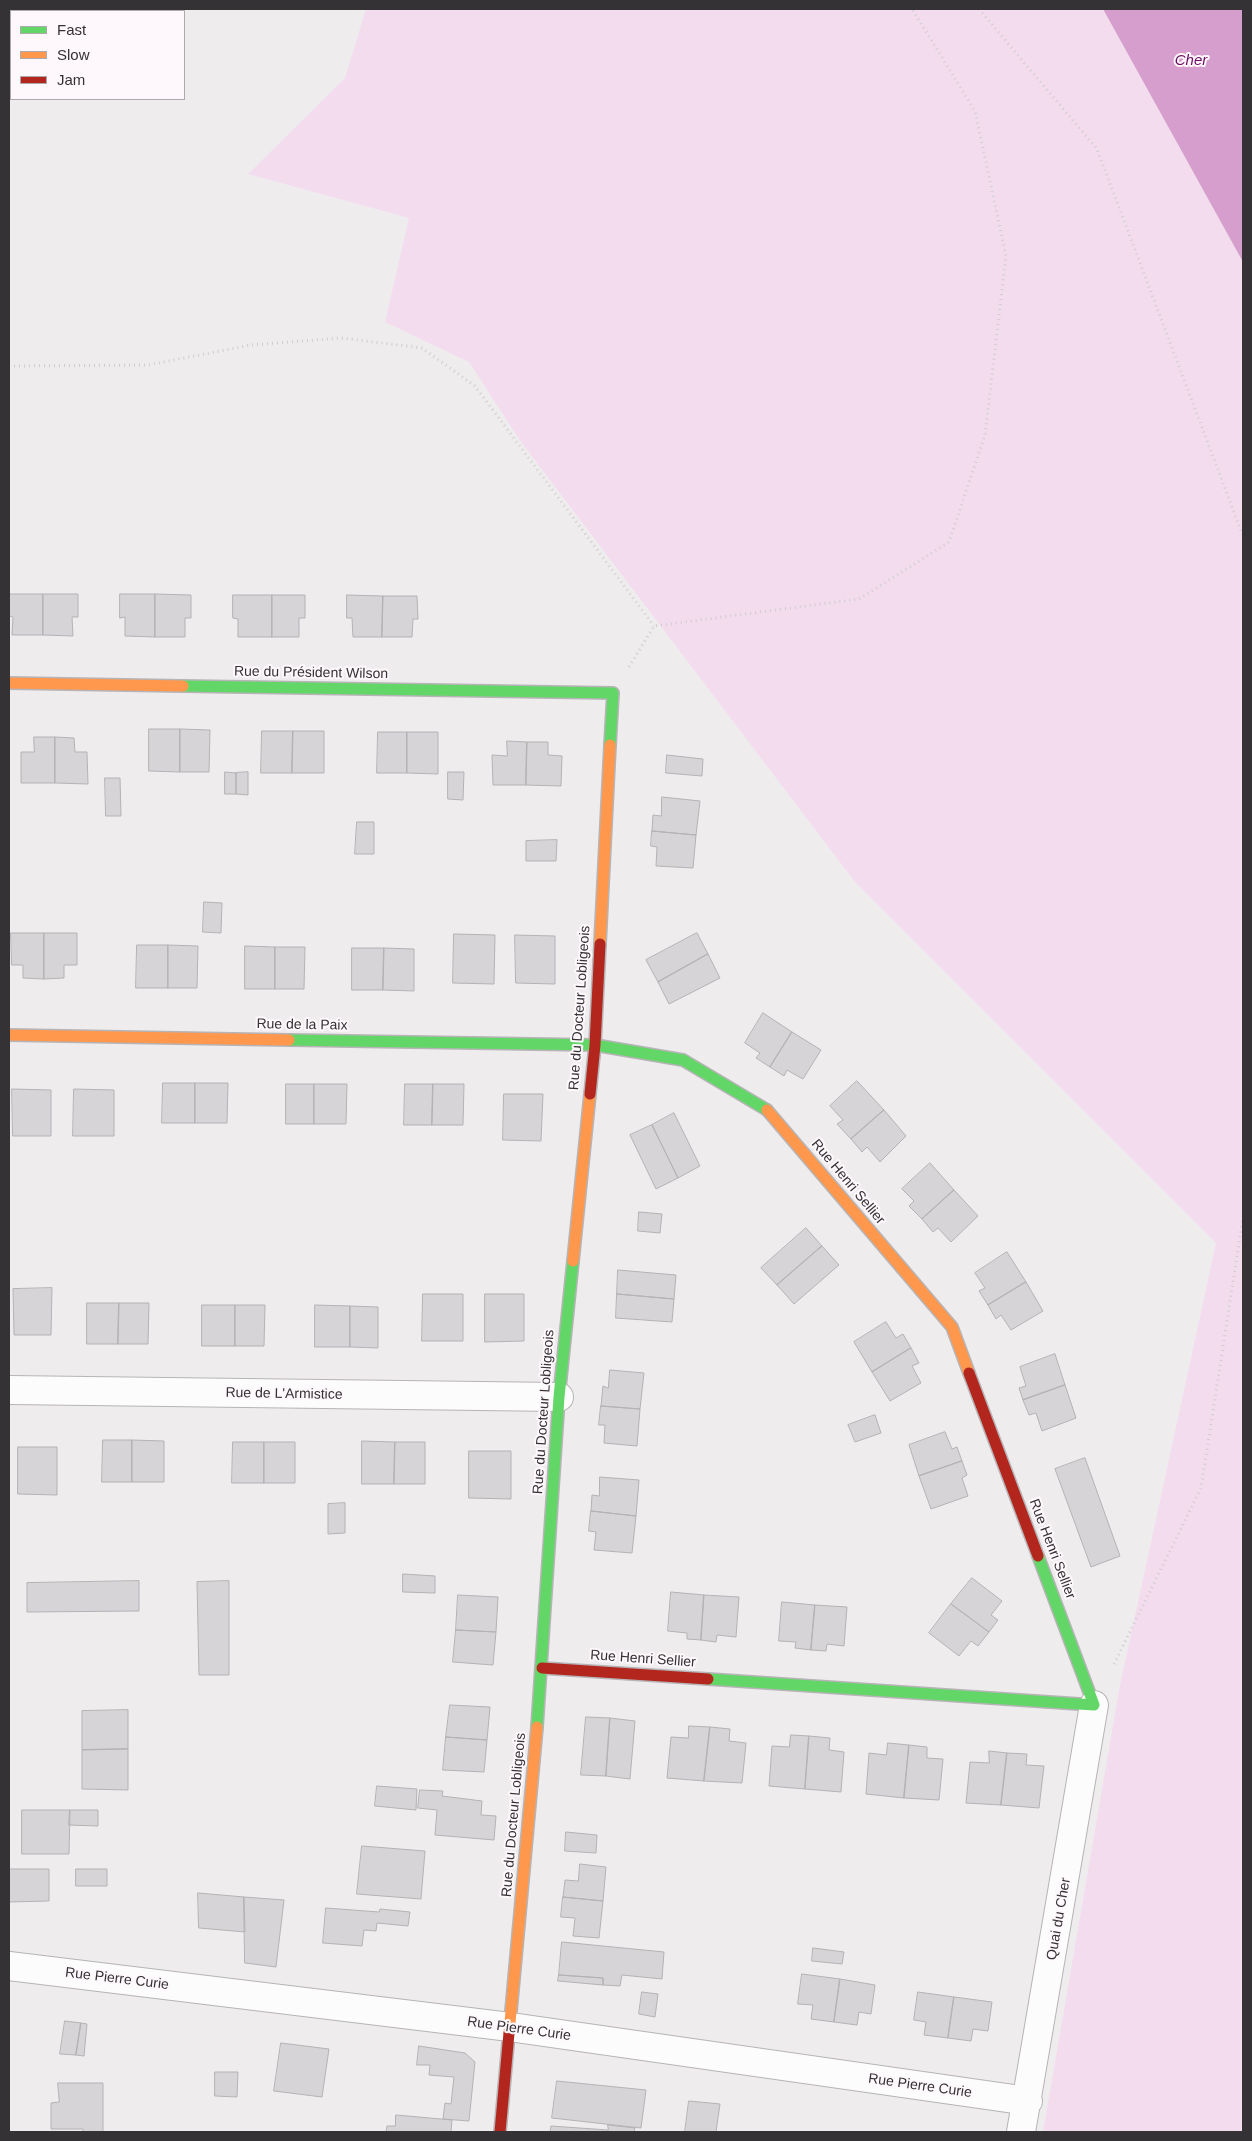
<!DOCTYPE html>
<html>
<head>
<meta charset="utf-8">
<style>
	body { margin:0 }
	#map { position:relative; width:1252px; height:2141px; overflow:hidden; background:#efecee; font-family:Arial,sans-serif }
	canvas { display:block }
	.frame { position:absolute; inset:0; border:10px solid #343234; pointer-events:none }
	.legend { position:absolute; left:10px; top:10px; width:175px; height:90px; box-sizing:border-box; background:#fef8fc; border:1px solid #ada9ac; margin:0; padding:6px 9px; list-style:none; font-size:15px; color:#343234 }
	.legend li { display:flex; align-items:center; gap:10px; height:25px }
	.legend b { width:25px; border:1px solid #ada9ac }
</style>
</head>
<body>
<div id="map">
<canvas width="1252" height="2141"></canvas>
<div class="frame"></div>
<ul class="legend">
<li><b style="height:6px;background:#63d668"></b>Fast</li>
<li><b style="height:6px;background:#ff974d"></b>Slow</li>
<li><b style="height:6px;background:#b3261e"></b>Jam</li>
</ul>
</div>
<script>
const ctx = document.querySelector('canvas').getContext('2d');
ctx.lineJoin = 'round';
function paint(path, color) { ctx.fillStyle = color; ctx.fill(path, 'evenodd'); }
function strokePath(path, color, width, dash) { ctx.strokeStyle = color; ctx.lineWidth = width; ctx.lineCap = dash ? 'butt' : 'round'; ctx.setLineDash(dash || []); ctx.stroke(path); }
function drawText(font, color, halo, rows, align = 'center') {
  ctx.font = font + ' Arial,sans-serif'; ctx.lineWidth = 4; ctx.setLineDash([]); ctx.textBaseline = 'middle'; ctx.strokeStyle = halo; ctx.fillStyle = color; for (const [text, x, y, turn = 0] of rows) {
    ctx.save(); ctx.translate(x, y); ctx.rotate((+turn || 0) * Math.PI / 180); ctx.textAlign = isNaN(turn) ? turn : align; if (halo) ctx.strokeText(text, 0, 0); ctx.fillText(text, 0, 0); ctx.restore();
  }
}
const green = new Path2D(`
	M366,9H1103L1243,262V2132H1043L1120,1685L1216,1243L855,882L521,442L469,362L385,322L409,218L248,174L345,78Z`);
const water = new Path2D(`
	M1103,9H1243V262Z`);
const building = new Path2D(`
	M9,594H43V635H12L13,617L9,616Z
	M43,594H78V617H72L73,636L43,635Z
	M120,594H155V637L125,636V617L120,618Z
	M155,594L191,595V618H185V637H155Z
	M233,595H272V637H238V619L233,618Z
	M272,595H305V618H299V637H272Z
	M347,595L383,596L382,637H353L352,618H347Z
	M383,596H417L418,619H413L412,637H382Z
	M149,729H180V772L149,771Z
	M180,729L210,730L209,772H180Z
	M262,731H293L292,773H261Z
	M293,731H324V773H292Z
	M378,732H407V773H377Z
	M407,732H438V774L407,773Z
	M34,737H55V783H21V752H34Z
	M55,737L74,738L75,752H87L88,784L55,783Z
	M507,741L527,742L526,785H493L492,755L507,756Z
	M527,742H548V755L562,756L561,786L526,785Z
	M667,755L703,759L702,776L666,773Z
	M225,772L236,773V794H225Z
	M248,772V795L236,794V773Z
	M448,772H464L463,800L448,799Z
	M105,778H120L121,816H106Z
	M662,797L700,801L696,835L652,831L653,815L661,816Z
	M357,822H374V854H355Z
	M652,831L696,835L693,868L656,866L657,847L651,846Z
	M557,840L556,861H526V841Z
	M204,902L222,903L221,933L203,932Z
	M11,933H44V979L23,978V965H12Z
	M44,933H77V965H64V978L44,979Z
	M697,933L708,954L658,982L646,960Z
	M454,934L495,935L494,984L453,983Z
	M515,935L555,936V984L516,983Z
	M137,945H168V988H136Z
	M168,945L198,946L197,988H168Z
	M245,946L275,947V989H245Z
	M275,947H305L304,989H275Z
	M352,948H384L383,990H352Z
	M384,948L414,949V991L383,990Z
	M708,954L720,978L669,1004L658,982Z
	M763,1013L792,1032L770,1067L756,1058L760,1053L745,1043Z
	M792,1032L821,1050L803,1079L787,1070L784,1076L770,1067Z
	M857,1081L884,1110L851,1139L837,1124L843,1120L830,1106Z
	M163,1083H195V1123H162Z
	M195,1083H228L227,1123H195Z
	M286,1084H314V1124H286Z
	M314,1084H347L346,1124H314Z
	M405,1084H433L432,1125H404Z
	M433,1084H464L463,1125H432Z
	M12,1089L51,1090V1136H13Z
	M74,1089L114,1090V1136H73Z
	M504,1094H543L541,1141L503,1140Z
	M884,1110L906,1136L880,1162L867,1147L862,1152L851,1139Z
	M674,1113L700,1166L678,1178L652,1125Z
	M652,1125L678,1178L656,1189L630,1135Z
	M930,1163L954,1190L922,1219L909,1206L914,1201L902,1189Z
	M954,1190L978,1216L951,1242L938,1228L933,1232L922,1219Z
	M639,1212L662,1214L660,1233L638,1231Z
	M806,1228L822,1246L777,1285L761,1268Z
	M822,1246L839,1265L794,1304L777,1285Z
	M1007,1252L1026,1282L988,1305L979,1291L985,1288L975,1273Z
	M618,1270L676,1275L674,1299L617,1294Z
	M1026,1282L1043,1311L1011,1330L1001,1315L996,1319L988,1305Z
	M52,1288L51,1335H14L13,1289Z
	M423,1294H463V1341H422Z
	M485,1294H524V1341L485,1342Z
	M617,1294L674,1299L672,1322L616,1318Z
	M87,1303H119L118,1344H87Z
	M119,1303H149L148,1344H118Z
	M202,1305H235V1346H202Z
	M235,1305H265L264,1346H235Z
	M315,1305L350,1306V1347H315Z
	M350,1306L378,1307V1348L350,1347Z
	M886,1322L896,1338L903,1334L911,1348L872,1372L854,1342Z
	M911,1348L919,1363L912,1366L921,1383L890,1401L872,1372Z
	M1055,1354L1065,1385L1023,1400L1019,1388L1026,1386L1020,1367Z
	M610,1370L644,1373L640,1409L601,1406L603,1386L608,1388Z
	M1065,1385L1076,1418L1042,1431L1036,1413L1029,1415L1023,1400Z
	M601,1406L640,1409L637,1446L604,1443L605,1425H599Z
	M875,1415L881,1433L855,1442L848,1425Z
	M945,1432L952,1449L957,1447L962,1461L919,1476L909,1445Z
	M103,1440H132V1482H102Z
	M132,1440L164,1441V1482H132Z
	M362,1441L395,1442L394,1484H362Z
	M233,1442H264V1483H232Z
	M264,1442H295V1483H264Z
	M395,1442H425V1484H394Z
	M18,1447H57V1495L18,1494Z
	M469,1451H511V1499L469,1498Z
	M1085,1458L1120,1556L1091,1567L1055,1469Z
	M962,1461L967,1475L962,1478L968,1496L931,1509L919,1476Z
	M600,1477L639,1480L636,1516L591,1511L592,1495L599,1496Z
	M345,1503V1533L328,1534V1504Z
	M591,1511L636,1516L632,1553L594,1550L596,1532L589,1531Z
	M403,1574L435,1576V1593L403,1592Z
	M972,1578L1002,1601L991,1615L998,1620L989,1632L951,1604Z
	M139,1581V1611L27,1612V1583Z
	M229,1581V1675H199L197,1582Z
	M671,1592L704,1595L701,1640L687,1639V1633L668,1631Z
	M458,1595L498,1597L496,1632L456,1630Z
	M704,1595L739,1597L736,1637L717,1635L716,1642L701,1640Z
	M782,1602L815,1605L811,1650L795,1648L796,1642L779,1641Z
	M951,1604L989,1632L978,1646L971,1641L959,1656L929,1633Z
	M815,1605L847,1607L844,1646L827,1644L826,1651L811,1650Z
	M456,1630L496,1632L493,1665L453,1662Z
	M450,1705L490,1707L487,1740L446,1737Z
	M128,1710V1749L82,1750V1711Z
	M586,1717L610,1718L606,1776L581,1775Z
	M610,1718L635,1721L630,1779L606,1776Z
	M689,1726L710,1727L704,1781L667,1778L671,1737L688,1738Z
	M710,1727L730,1729L729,1741L746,1743L742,1783L704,1781Z
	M791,1735L809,1736L805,1789L769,1786L772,1746L789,1747Z
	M809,1736L830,1738L829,1750L844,1752L841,1792L805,1789Z
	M446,1737L487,1740L484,1772L443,1770Z
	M888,1743L909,1745L904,1798L866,1794L869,1753L886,1755Z
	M909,1745L927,1747V1758L943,1759L939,1800L904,1798Z
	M128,1749V1790L82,1789V1750Z
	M989,1751L1007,1753L1001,1805L966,1803L970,1762L989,1763Z
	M1007,1753L1027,1754L1026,1765L1044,1766L1039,1808L1001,1805Z
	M377,1786L417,1789L416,1810L375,1806Z
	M420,1790L443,1791L442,1796L482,1801L481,1815L496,1816L494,1840L435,1835L437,1810L418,1808Z
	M22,1810H70L69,1854H22Z
	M70,1810H98V1826L69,1825Z
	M566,1832L597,1835L596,1853L565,1851Z
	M362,1846L425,1851L421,1899L357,1894Z
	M580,1864L606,1867L603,1901L563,1897L565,1880L578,1881Z
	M9,1869H49V1901L9,1902Z
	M76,1869H107V1886H76Z
	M198,1893L244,1897L245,1932L199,1928Z
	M244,1897L284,1900L276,1967L245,1963Z
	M563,1897L603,1901L599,1938L573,1936L575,1918L561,1917Z
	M326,1908L379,1912L380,1909L410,1912L408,1926L377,1923L376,1931L364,1930L362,1946L323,1943Z
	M562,1942L664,1952L662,1979L622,1975L620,1986L603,1985V1978L559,1975Z
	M813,1948L844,1952L842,1964L812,1961Z
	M802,1974L840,1979L834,2022L811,2019L813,2005L798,2004Z
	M559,1975L603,1978V1985L558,1981Z
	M840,1979L875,1985L871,2014L859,2012L857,2025L834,2022Z
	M642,1992L658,1994L655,2017L639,2014Z
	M918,1992L954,1997L948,2038L924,2035L926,2022L914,2020Z
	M954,1997L992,2002L988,2031L973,2029L971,2041L948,2038Z
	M65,2021L81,2023L76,2055L60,2054Z
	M81,2023L87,2024L84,2056L76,2055Z
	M281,2043L329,2049L322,2097L274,2091Z
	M419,2046L465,2053L475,2062L469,2121L443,2119L445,2103L451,2104L454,2077L429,2075L430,2065H417Z
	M215,2072H238L237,2097L215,2096Z
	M557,2081L646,2090L641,2128L552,2118Z
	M58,2083H103V2132H83V2129H51V2103L59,2102Z
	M689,2101L720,2104L716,2132H685Z
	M396,2115L452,2120L451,2132H386L387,2126H395Z
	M608,2125L635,2128L634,2132H550L551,2126L608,2130Z`);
const path = new Path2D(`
	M979,9L1097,149L1243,536
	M9,366L148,365L251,345L341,338L422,348L475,386L654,626
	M629,667L654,626L859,599L949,542L985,435L1006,256L975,111L912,9
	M1114,1664L1201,1488L1243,1218`);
const street = new Path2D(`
	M9,1390L559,1397
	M9,1966L510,2027L1028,2101
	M1021,2132L1094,1705`);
const fast = new Path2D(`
	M183,686L613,693L610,745
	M289,1040L595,1045L683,1060L767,1110
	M708,1679L1094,1705L1038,1556
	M537,1727L559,1397L573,1261`);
const slow = new Path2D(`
	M9,683L183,686
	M600,944L610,745
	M9,1035L289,1040
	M767,1110L952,1327L969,1373
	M573,1261L590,1094
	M509,2033L537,1727`);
const jam = new Path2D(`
	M590,1094L595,1045L600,944
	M969,1373L1038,1556
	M542,1668L708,1679
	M500,2132L509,2033`);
const streetNames = [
	["Rue du Président Wilson",311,673,1],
	["Rue du Docteur Lobligeois",580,1008,-86],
	["Rue de la Paix",302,1025,1],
	["Rue Henri Sellier",848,1182,50],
	["Rue de L'Armistice",284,1394,1],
	["Rue du Docteur Lobligeois",544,1412,-86],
	["Rue Henri Sellier",1052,1549,69],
	["Rue Henri Sellier",643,1659,4],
	["Rue du Docteur Lobligeois",514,1815,-85],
	["Quai du Cher",1059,1919,-80],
	["Rue Pierre Curie",117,1979,7],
	["Rue Pierre Curie",519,2029,8],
	["Rue Pierre Curie",920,2086,8]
];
const waterNames = [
	["Cher",1191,61]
];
paint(green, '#f4dcef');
paint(water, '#d69ecd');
paint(building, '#d6d4d6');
strokePath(building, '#b4b2b4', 1);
strokePath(street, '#b6b4b6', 30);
strokePath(fast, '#b6b4b6', 14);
strokePath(slow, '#b6b4b6', 14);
strokePath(jam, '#b6b4b6', 14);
strokePath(path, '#cecdce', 3, [1, 4]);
strokePath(street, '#fdfcfc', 28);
strokePath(fast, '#63d668', 11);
strokePath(slow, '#ff974d', 11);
strokePath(jam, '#b3261e', 11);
drawText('14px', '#343234', '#fef8fc', streetNames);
drawText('italic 15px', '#6e0d65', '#fef8fc', waterNames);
</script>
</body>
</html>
